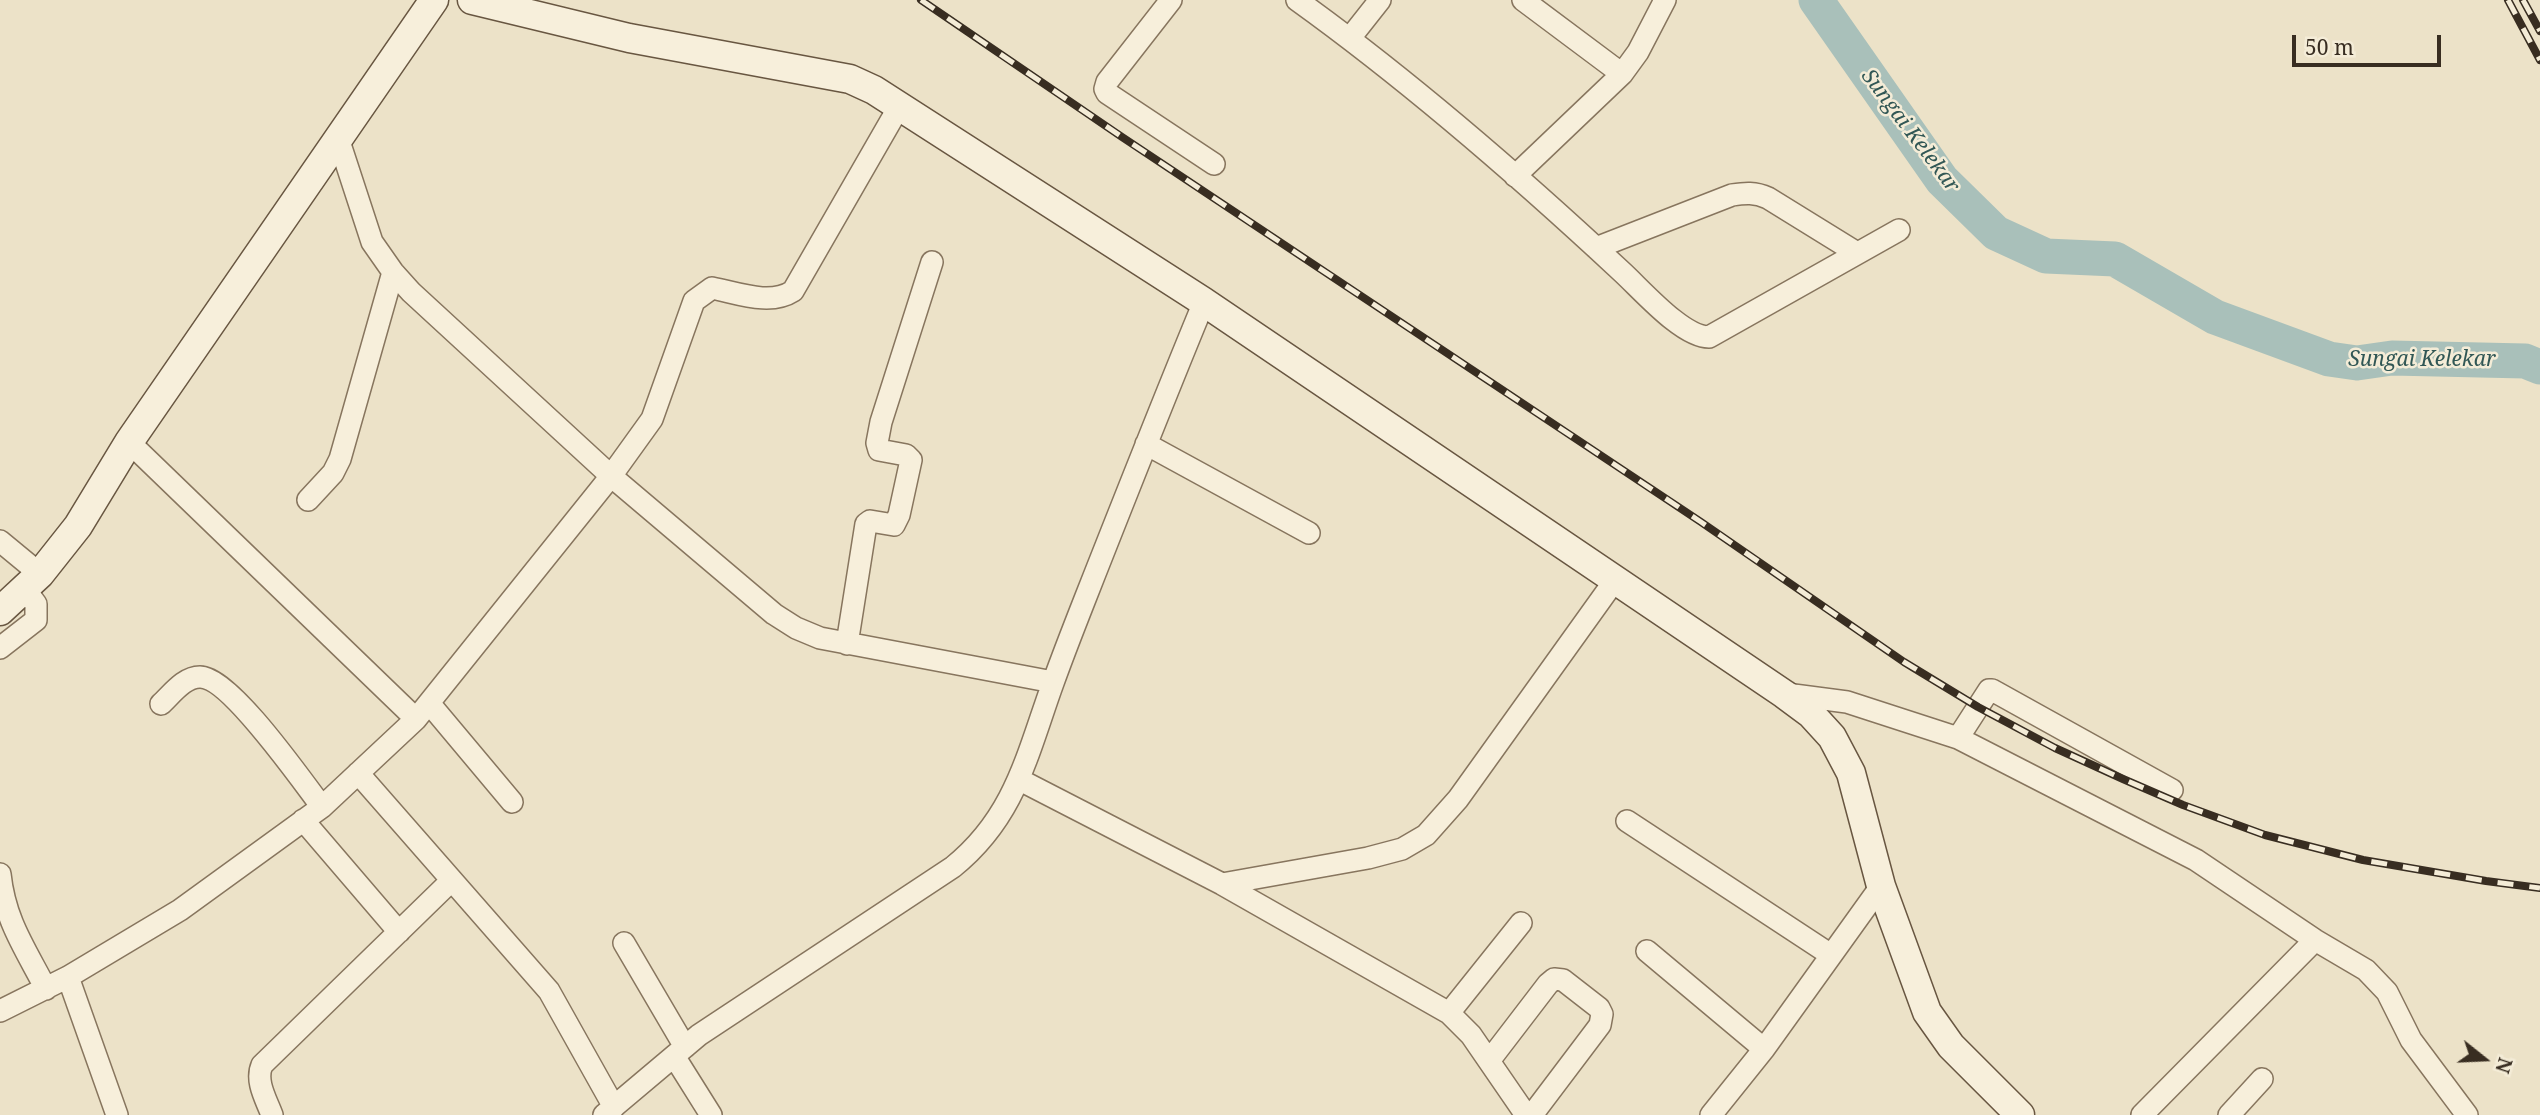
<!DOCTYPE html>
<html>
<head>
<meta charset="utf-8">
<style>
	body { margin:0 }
	#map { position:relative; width:2540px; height:1115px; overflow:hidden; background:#ece2c8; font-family:"Noto Serif",serif }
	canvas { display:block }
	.north { position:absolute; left:2449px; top:1024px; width:70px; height:70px; -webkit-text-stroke:5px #f4ecd7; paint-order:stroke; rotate:108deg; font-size:19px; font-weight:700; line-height:28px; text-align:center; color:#382d21 }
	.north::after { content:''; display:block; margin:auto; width:24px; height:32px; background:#382d21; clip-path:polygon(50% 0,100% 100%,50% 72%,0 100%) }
	.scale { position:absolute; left:2292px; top:35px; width:149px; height:32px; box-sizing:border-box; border:4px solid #382d21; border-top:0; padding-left:9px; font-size:21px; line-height:24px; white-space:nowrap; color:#382d21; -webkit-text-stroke:5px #f4ecd7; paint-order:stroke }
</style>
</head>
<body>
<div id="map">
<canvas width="2540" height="1115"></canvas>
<div class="north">N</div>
<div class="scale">50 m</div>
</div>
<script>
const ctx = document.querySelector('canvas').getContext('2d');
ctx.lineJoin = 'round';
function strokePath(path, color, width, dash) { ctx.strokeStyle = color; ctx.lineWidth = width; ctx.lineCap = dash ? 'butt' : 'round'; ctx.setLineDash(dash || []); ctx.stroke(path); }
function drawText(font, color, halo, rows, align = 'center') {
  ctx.font = font + ' "Noto Serif",serif'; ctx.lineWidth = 5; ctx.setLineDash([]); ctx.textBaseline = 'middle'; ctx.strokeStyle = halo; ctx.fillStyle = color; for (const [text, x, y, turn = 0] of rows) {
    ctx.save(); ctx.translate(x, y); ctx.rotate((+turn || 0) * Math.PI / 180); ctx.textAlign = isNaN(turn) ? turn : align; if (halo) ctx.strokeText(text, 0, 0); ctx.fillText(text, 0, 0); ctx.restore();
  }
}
const river = new Path2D(`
	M1816,0L1942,180L1996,233L2046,256L2115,259L2215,317L2329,359L2357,363L2392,358L2525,361L2540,367`);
const street = new Path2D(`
	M1171,0L1107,82L1105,89L1107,93L1214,164
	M1297,0C1411,82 1518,175 1621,271C1641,289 1682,337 1709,337L1899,230
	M1523,0L1622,74
	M1350,38L1380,0
	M338,138L372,242L393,272L411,292L611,476L774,614L796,628L820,638L1053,682
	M1515,176L1622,74L1638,52L1665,0
	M1596,248L1732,195C1745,193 1755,192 1768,198L1857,253
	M129,442L416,719
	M1146,444L1309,533
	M308,500L333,473L340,459L393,272
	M0,541L40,574
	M847,644L866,524L870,521L894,525L899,515L911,460L906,455L879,450L877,443L881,422L932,262
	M0,648L36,620V604L25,589
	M1786,694L1847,702L1958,738L2196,860L2315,940L2366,970L2387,992L2411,1040L2467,1115
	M429,703L512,802
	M161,704C172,694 184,677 200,677C230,677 302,781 322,807
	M1958,738L1989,690H1992L2172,790
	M358,773L549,991L614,1107
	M1020,780L1222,884L1449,1013L1471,1035L1526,1115
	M303,820L399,932
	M1627,821L1831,955
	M0,874C5,921 25,948 46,989
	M1222,884L1368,858L1402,849L1426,835L1458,799L1615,580
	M624,943L685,1047
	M1647,951L1764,1049
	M68,977L117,1115
	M0,1011L68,977L180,910L322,807L416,719L611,476L652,419L694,301L712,288C738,293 770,306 793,291L900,105
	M1449,1013L1521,923
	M674,1056L711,1115
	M1489,1061L1548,984L1554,979L1563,980L1599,1008L1602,1014L1600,1025L1532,1115
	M272,1115C266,1099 255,1081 262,1065L451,881
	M604,1115L699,1035L953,867C1015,817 1027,755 1053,683C1063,655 1074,627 1085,599C1124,500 1163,401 1204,302
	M1711,1115L1764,1049L1881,886
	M2142,1115L2315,940
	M2229,1115L2262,1079`);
const secondary = new Path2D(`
	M472,0L629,38L850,79L874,90L1204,302L1784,694L1811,714L1832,737L1851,773L1881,886L1927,1012L1951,1046L2020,1115
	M0,611L40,574L78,526L129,442L434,0`);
const rail = new Path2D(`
	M921,0L1122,137L1701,522L1904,662L1978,707L2055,748L2123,779L2183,805L2265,835L2363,860L2486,881L2540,888
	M2508,0L2540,60
	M2523,0L2540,31`);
const waterNames = [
	["Sungai Kelekar",1910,131,53],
	["Sungai Kelekar",2422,360]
];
strokePath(river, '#a9c0ba', 35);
strokePath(street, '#87755e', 24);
strokePath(secondary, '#685641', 31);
strokePath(street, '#f7efdb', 21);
strokePath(secondary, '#f7efdb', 28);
strokePath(rail, '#382d21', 8);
strokePath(rail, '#f4ecd7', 5, [16]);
drawText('italic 21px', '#315755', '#f4ecd7', waterNames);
</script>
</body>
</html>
